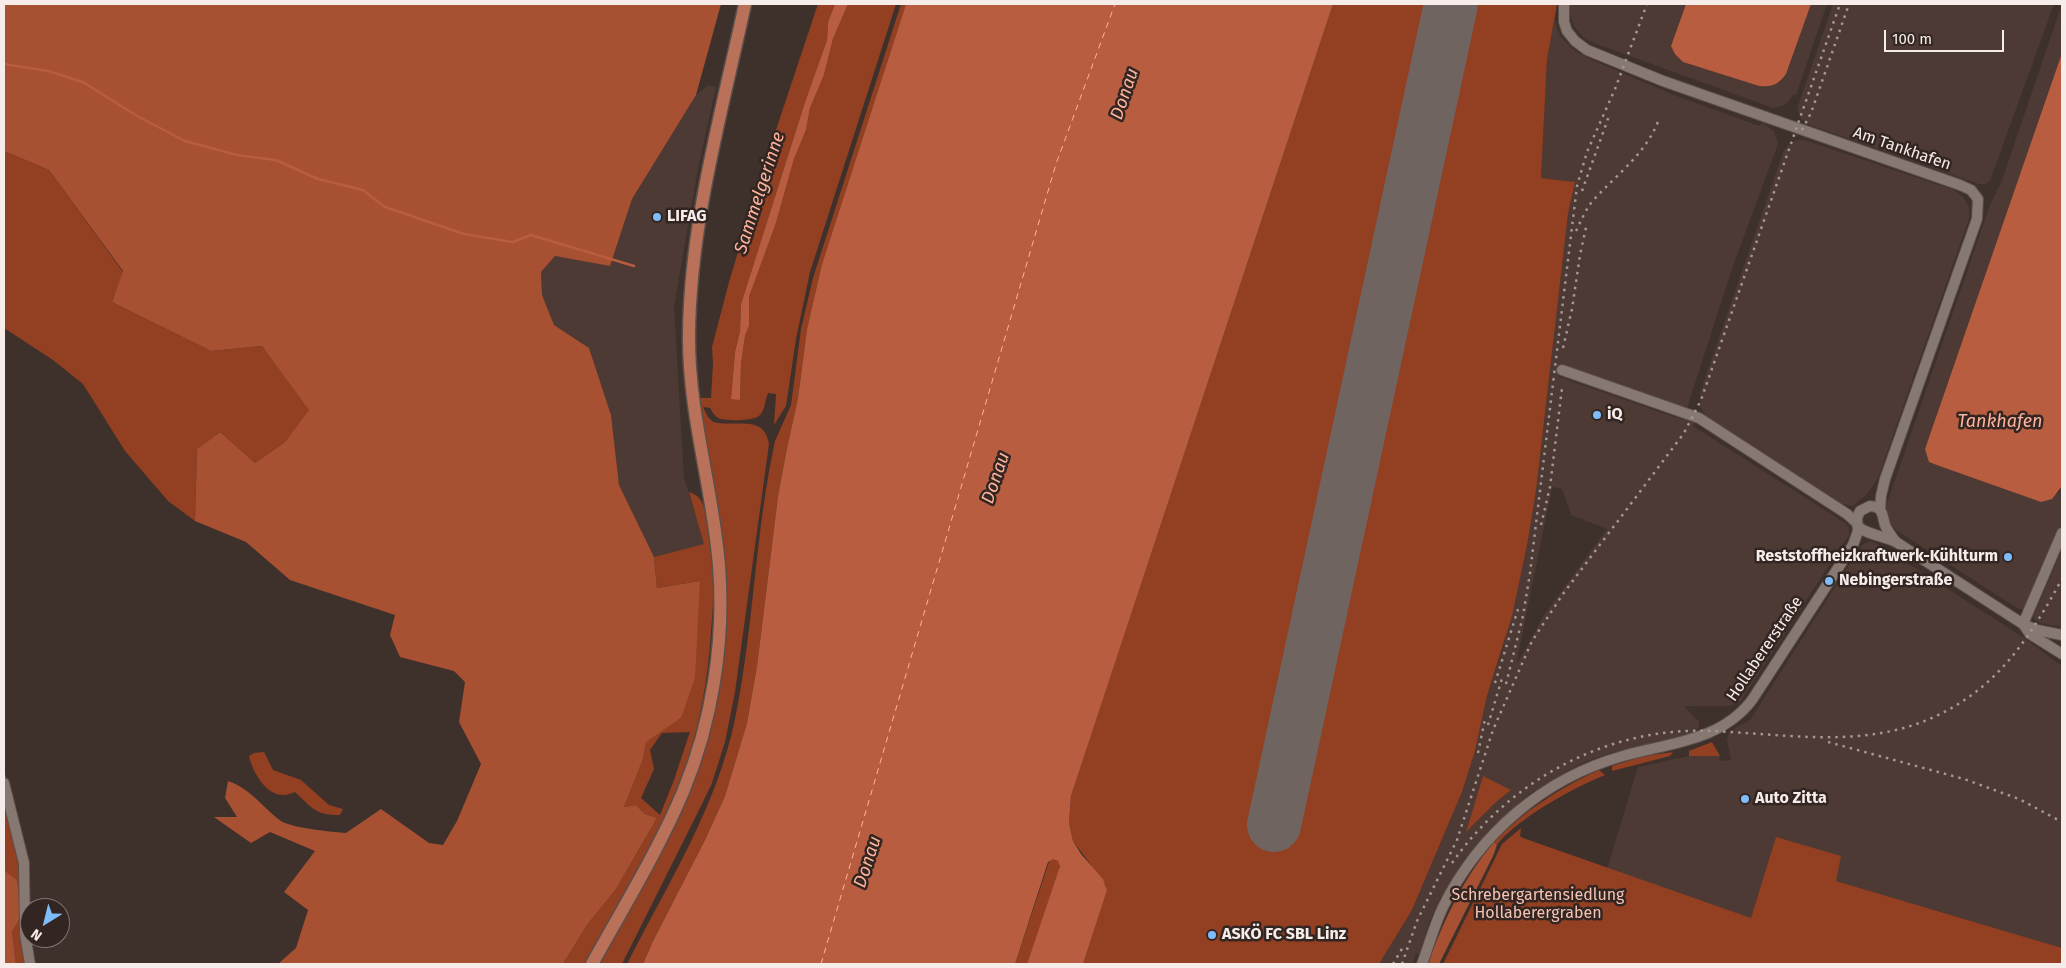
<!DOCTYPE html>
<html>
<head>
<meta charset="utf-8">
<style>
	body { margin:0 }
	#map { position:relative; width:2066px; height:968px; overflow:hidden; background:#3e302b; font-family:"Fira Sans",sans-serif }
	canvas { display:block }
	.frame { position:absolute; inset:0; border:5px solid #f6ece9; pointer-events:none }
	.north { position:absolute; left:20px; top:898px; width:50px; height:50px; box-sizing:border-box; background:#332622; border:1px solid #817572; border-radius:50%; rotate:216deg; font-size:14px; font-weight:700; line-height:20px; text-align:center; color:#f6ece9 }
	.north::after { content:''; display:block; margin:auto; width:18px; height:22px; background:#7fbdfa; clip-path:polygon(50% 0,100% 100%,50% 72%,0 100%) }
	.scale { position:absolute; left:1884px; top:30px; width:120px; height:22px; box-sizing:border-box; border:2px solid #f6ece9; border-top:0; padding-left:6px; font-size:15px; line-height:18px; white-space:nowrap; color:#f6ece9; -webkit-text-stroke:4px #332622; paint-order:stroke }
</style>
</head>
<body>
<div id="map">
<canvas width="2066" height="968"></canvas>
<div class="frame"></div>
<div class="north">N</div>
<div class="scale">100 m</div>
</div>
<script>
const ctx = document.querySelector('canvas').getContext('2d');
ctx.lineJoin = 'round';
function paint(path, color) { ctx.fillStyle = color; ctx.fill(path, 'evenodd'); }
function strokePath(path, color, width, dash) { ctx.strokeStyle = color; ctx.lineWidth = width; ctx.lineCap = dash ? 'butt' : 'round'; ctx.setLineDash(dash || []); ctx.stroke(path); }
function drawText(font, color, halo, rows, align = 'center') {
  ctx.font = font + ' "Fira Sans",sans-serif'; ctx.lineWidth = 5; ctx.setLineDash([]); ctx.textBaseline = 'middle'; ctx.strokeStyle = halo; ctx.fillStyle = color; for (const [text, x, y, turn = 0] of rows) {
    ctx.save(); ctx.translate(x, y); ctx.rotate((+turn || 0) * Math.PI / 180); ctx.textAlign = isNaN(turn) ? turn : align; if (halo) ctx.strokeText(text, 0, 0); ctx.fillText(text, 0, 0); ctx.restore();
  }
}
const built = new Path2D(`
	M1557,4L1555,19L1557,28L1561,37L1575,51L1592,60L1674,95L1759,126L1763,123L1774,131L1778,144L1733,266L1687,408L1562,365L1559,377L1674,417L1695,422L1693,426L1845,523L1849,528V535L1740,702L1728,706H1684L1699,722V727L1695,732L1684,737L1610,753L1587,761L1565,772L1529,794L1492,827L1463,861L1440,899L1430,920L1419,955L1416,954L1412,964H1379L1412,910L1462,792L1475,751L1487,696L1503,648L1528,540L1536,491L1568,214L1574,182L1541,178L1547,60ZM1552,487L1562,489L1571,515L1607,529L1544,615L1519,661L1517,660ZM1483,776L1511,790L1495,803L1467,831Z
	M1569,4H1686L1671,46L1683,62L1759,86H1768L1781,81L1786,74L1811,4H1827L1796,95L1794,94L1785,105L1773,108L1591,42L1584,38L1574,26L1569,13Z
	M1833,4H2054L1990,181L1986,184H1979L1810,125L1801,119L1797,109Z
	M2062,4V53L1925,449L2058,494L2062,486V523L2058,538L2025,609L2023,610L2017,608L1896,530L1888,519L1886,506L1990,205L2002,180Z
	M709,85L716,87L697,174L674,307L684,478L705,544L654,557L619,485L611,415L589,348L554,325L542,295L541,272L555,256L610,266L632,199L696,95Z
	M1797,140H1804L1954,190L1963,197L1969,207V219L1878,478L1867,494L1853,506L1838,503L1707,418L1700,407V393L1784,150L1791,143Z
	M1870,541L1879,545L2023,637L2062,666V948L1836,881L1776,838L1751,918L1607,869L1638,767L1689,756H1720L1719,761L1731,760L1727,740L1729,732L1750,720L1862,545Z
	M2062,550V627L2040,623L2035,620L2033,617Z`);
const green = new Path2D(`
	M818,4H835L828,22L827,40L805,102L741,304L740,331L735,352L731,399H740L741,364L745,336L749,326V297L776,223L794,159L806,130L810,108L824,75L833,39L848,4H896L810,272L796,339L786,406L774,425L776,394L768,393C765,400 765,410 760,415C755,421 728,421 721,419C715,417 713,413 710,408L703,407L708,417L713,422C735,428 764,413 769,444L735,692L725,742L712,783L702,804L622,964H600L680,815L707,744L719,693L726,618V565L699,398H711L713,363L712,347L729,282L763,169Z
	M901,4H906L822,264L807,329L798,398L786,453L778,496L757,666L747,723L725,796L705,840L653,941L643,964H627C667,885 717,807 735,719C754,627 755,533 775,441L791,405L801,329L813,278Z
	M1333,4H1557L1547,60L1541,178L1575,182L1568,214L1536,491L1528,540L1512,616L1487,696L1475,751L1462,792L1412,910L1379,964H1083L1106,892V885L1073,841L1069,823L1071,796Z
	M4,151L49,170L123,272L112,302L211,351L262,346L310,410L285,442L255,463L220,432L197,449L195,521L168,501L125,451L83,384L53,360L4,328Z
	M689,492C708,497 705,519 709,536C715,567 714,599 711,631C708,681 699,731 681,779C656,844 617,903 585,964H563L587,925L616,889L657,818L645,814L636,805L624,807L643,759L646,741L681,718L700,581L657,588L654,557L704,544ZM690,732L674,780L660,815L641,798L654,769L650,750L662,733Z
	M1712,742L1720,756H1689V751Z
	M264,752L273,770L301,780L329,805L343,809L340,815C315,815 312,808 295,792C292,793 287,795 284,795C266,796 252,771 249,756L254,753Z
	M1673,752L1670,756L1612,771V766L1644,756Z
	M4,770L11,794L33,964H16L12,932L22,915L17,880L4,870Z
	M1599,770L1605,775C1575,787 1516,819 1497,845L1494,842C1524,811 1559,788 1599,770Z
	M1483,776L1511,790L1495,803L1466,832Z
	M1521,828L1520,836L1523,838L1751,918L1776,837L1841,856L1836,881L2062,948V964H1443L1502,844Z
	M1050,859H1056L1060,863L1059,870L1027,964H1015Z`);
const forest = new Path2D(`
	M4,4H721L696,95L632,199L610,266L555,256L541,272L542,295L554,325L589,348L611,415L619,485L654,557L657,588L700,581L695,678L681,718L646,742L643,759L624,807L636,805L645,814L657,818L616,889L587,925L563,964H278L296,948L308,910L284,892L315,851L270,832L251,843L214,817H237L225,798L228,781C250,788 263,808 281,821C292,828 332,832 346,833L381,809L429,843L443,845L457,821L481,764L459,722L465,682L454,671L400,657L390,635L395,615L290,580L246,542L195,521L197,449L220,432L255,463L285,442L309,410L262,346L211,351L112,302L123,271L49,170L4,151Z
	M1494,842L1497,845L1493,856L1439,964H1428C1444,919 1463,879 1494,842Z
	M4,870L17,880L22,915L12,932L16,964H4Z`);
const water = new Path2D(`
	M835,4H848L833,39L824,75L810,108L806,130L794,159L776,223L749,297V326L745,336L741,364L740,400L731,399L735,352L740,331L741,304L805,102L827,40L828,22Z
	M906,4H1333L1071,796L1069,823L1073,841L1081,854L1103,879L1107,890L1083,964H1027L1060,866L1058,861L1053,859L1048,862L1015,964H643L653,941L705,840L725,796L747,723L757,666L778,496L786,453L798,398L807,329L822,264Z
	M1686,4H1811L1786,74C1778,85 1772,87 1759,86L1683,62L1675,54L1671,46Z
	M2062,53V486L2052,499L2041,502L1934,464L1929,462L1925,449Z`);
const stream = new Path2D(`
	M4,64L48,71L83,82L137,116L185,141L237,155L276,160L318,179L363,190L385,207L464,234L513,242L531,235L634,266`);
const ferry = new Path2D(`
	M821,964L1056,164L1115,4`);
const runway = new Path2D(`
	M1274,825L1451,4`);
const minor = new Path2D(`
	M1564,4V22L1567,31L1575,41L1587,50L1663,81L1960,185L1971,190L1978,199L1977,219L1885,479L1881,496L1880,510
	M1562,370L1699,418L1847,514L1857,523
	M1859,527C1864,533 1886,537 1896,542L2023,624L2037,630L2062,635
	M2062,533L2023,624L2030,634L2062,654
	M4,783L24,863L25,934L30,964
	M1422,964C1429,945 1434,926 1443,907C1479,834 1544,778 1623,756C1669,743 1721,741 1752,700L1853,545L1858,531L1857,518L1860,511L1870,506C1884,507 1882,516 1885,525C1888,532 1892,537 1896,542`);
const major = new Path2D(`
	M592,964C623,908 658,851 683,792C712,722 725,642 719,566C713,488 688,413 689,334C690,224 722,111 745,4`);
const rail = new Path2D(`
	M1802,130L1811,113L1849,4
	M1582,191L1609,116
	M1576,231C1581,221 1585,211 1591,203C1615,175 1646,155 1659,119
	M1563,348L1572,309L1580,255L1587,223
	M1541,525L1550,487L1562,388
	M1495,683L1519,606
	M1506,684L1523,616L1530,573L1577,186L1587,152L1615,89L1647,4
	M1488,725L1503,675
	M1828,742L1964,779L2019,799L2062,822
	M1478,753L1485,719
	M1452,863C1511,779 1609,726 1713,731C1801,735 1884,753 1963,701C2009,671 2036,626 2062,579
	M1393,964L1403,947
	M1402,964L1417,921L1457,840L1493,730L1532,641L1563,594L1684,433L1701,400L1840,4`);
const markers = [
	[657,217,5,"#7fbdfa"],
	[1597,415,5,"#7fbdfa"],
	[2008,557,5,"#7fbdfa"],
	[1829,581,5,"#7fbdfa"],
	[1745,799,5,"#7fbdfa"],
	[1212,935,5,"#7fbdfa"]
];
const streetNames = [
	["Am Tankhafen",1902,149,19],
	["Hollabererstraße",1765,649,-56]
];
const poiNames = [
	["LIFAG",667,217],
	["iQ",1607,415],
	["Reststoffheizkraftwerk-Kühlturm",1998,557,"right"],
	["Nebingerstraße",1839,581],
	["Auto Zitta",1755,799],
	["ASKÖ FC SBL Linz",1222,935]
];
const parkNames = [
	["Schrebergartensiedlung",1538,896],
	["Hollaberergraben",1538,914]
];
const waterNames = [
	["Donau",1125,94,-71],
	["Sammelgerinne",760,193,-72],
	["Tankhafen",2000,422],
	["Donau",996,478,-71],
	["Donau",868,862,-72]
];
paint(built, '#4e3a34');
paint(green, '#933f22');
paint(forest, '#a85032');
paint(water, '#b85d40');
strokePath(stream, '#b85d40', 2.5);
strokePath(ferry, '#feb49c', 1, [6, 5]);
strokePath(runway, '#706460', 54);
strokePath(minor, '#5b4f4b', 12);
strokePath(major, '#5b4f4b', 15);
strokePath(minor, '#887872', 10);
strokePath(major, '#b97159', 12);
strokePath(rail, '#a39894', 2.5, [2.5, 5]);
for (const [x, y, r, color] of markers) { const dot = new Path2D(); dot.arc(x, y, r, 0, 2 * Math.PI); ctx.fillStyle = color; ctx.fill(dot); strokePath(dot, '#332622', 2); }
drawText('16px', '#f6ece9', '#332622', streetNames);
drawText('bold 16px', '#f6ece9', '#332622', poiNames, 'left');
drawText('16px', '#f5c3b3', '#332622', parkNames);
drawText('italic 18px', '#feb49c', '#332622', waterNames);
</script>
</body>
</html>
